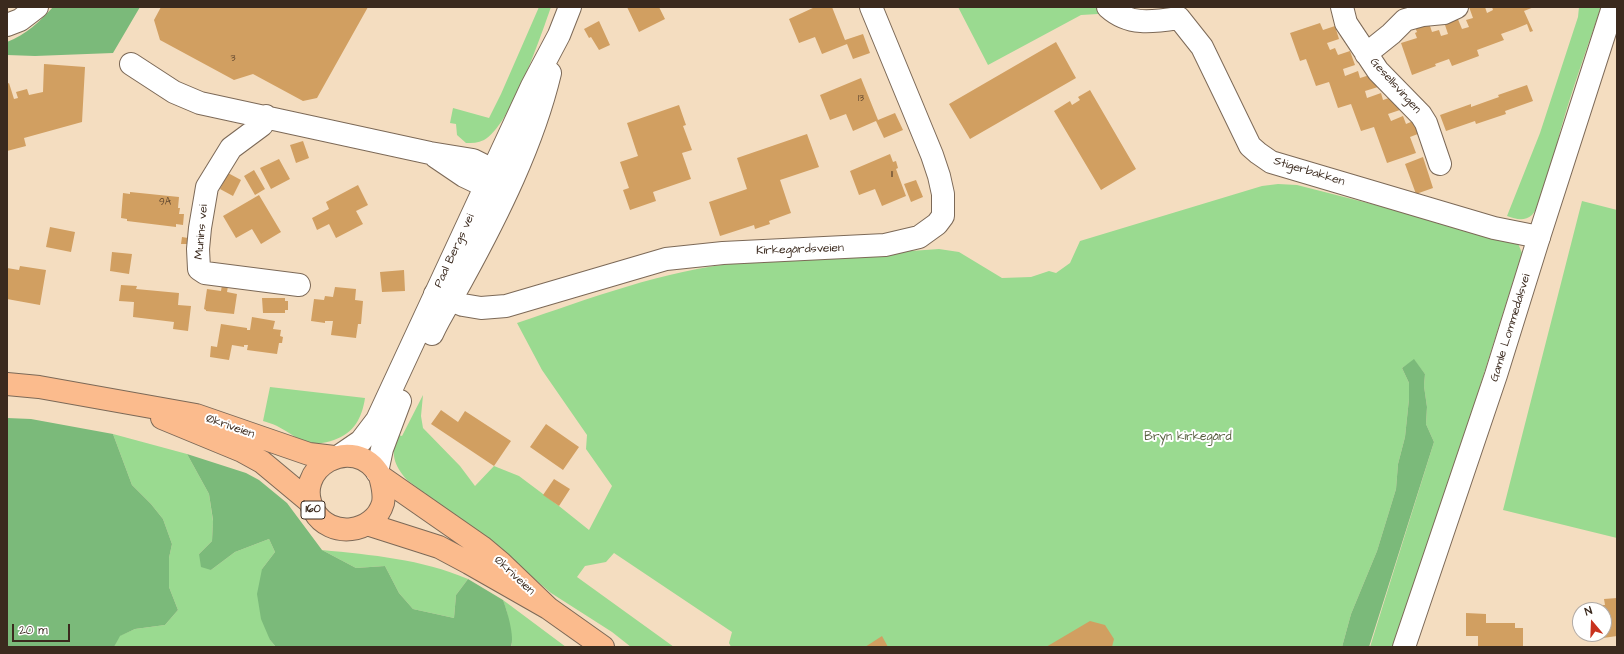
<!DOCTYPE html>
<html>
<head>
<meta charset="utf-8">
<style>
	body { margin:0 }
	#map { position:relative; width:1624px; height:654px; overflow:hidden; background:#f4ddc0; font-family:"Architects Daughter",sans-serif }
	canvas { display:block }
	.frame { position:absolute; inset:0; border:8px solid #3b2a1e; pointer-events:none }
	.north { position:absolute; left:1572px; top:602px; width:40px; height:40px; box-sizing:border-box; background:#fff; border:1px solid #b1aaa5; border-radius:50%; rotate:341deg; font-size:11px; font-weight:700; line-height:16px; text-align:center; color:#3b2a1e }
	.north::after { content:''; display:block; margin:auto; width:14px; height:18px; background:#c8321e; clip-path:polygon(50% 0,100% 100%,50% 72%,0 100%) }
	.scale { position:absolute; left:12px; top:624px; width:58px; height:18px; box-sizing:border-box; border:2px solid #3b2a1e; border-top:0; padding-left:5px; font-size:12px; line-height:14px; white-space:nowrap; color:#3b2a1e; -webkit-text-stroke:3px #fff; paint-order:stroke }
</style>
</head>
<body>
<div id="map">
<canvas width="1624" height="654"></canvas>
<div class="frame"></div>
<div class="north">N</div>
<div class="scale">20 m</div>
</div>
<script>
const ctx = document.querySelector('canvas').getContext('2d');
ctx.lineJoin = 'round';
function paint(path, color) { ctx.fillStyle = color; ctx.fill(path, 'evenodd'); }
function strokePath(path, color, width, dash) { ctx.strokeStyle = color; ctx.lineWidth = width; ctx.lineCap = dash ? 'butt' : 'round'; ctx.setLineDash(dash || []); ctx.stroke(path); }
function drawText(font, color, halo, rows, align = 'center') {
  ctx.font = font + ' "Architects Daughter",sans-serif'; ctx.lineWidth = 4; ctx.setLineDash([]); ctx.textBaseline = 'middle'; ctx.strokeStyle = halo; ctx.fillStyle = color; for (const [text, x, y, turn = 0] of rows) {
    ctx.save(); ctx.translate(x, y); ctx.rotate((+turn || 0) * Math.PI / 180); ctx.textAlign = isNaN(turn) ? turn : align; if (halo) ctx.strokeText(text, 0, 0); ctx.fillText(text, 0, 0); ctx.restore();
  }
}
const green = new Path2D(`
	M539,7H551C540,38 511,125 484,140C478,143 472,143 466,143L457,135L456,124L450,123L453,108L489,118L501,94Z
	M958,7H1100L1103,10L1098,14L1081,15L988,65Z
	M1579,7H1601C1587,48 1572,90 1560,132C1556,148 1543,205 1532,215C1524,222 1516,219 1507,216L1540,133L1578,17Z
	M1278,184L1297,185L1517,241L1522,253L1463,440L1393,647H1370L1434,442L1426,424L1427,407L1424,386L1425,374L1414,360L1402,368L1409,383V399L1405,437L1398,464L1396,489L1377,551L1351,614L1342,647H731L729,643L732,632L614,553L606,562L585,566L577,577L674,647H631L612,632L551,593L503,552L407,480C393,464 392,455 395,434L402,436L423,395L421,416L423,428L460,466L475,486L494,466L519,476L559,506L589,530L612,486L586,449L587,435L542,370L517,323C589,299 663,270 740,263L939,249L959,252L1002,278L1031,277L1049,271L1056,273L1070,263L1080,241L1262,186Z
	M1582,201L1617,210V538L1503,510Z
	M270,387L365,398C362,418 354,433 334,440C328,442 321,444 313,443C300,442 289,432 277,426C273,424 267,422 263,421Z
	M113,434L187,454L209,494L213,521L212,541L199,554L211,570L235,552L269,539L275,552L262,569L270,640L276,647H114L119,636L135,629L165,625L178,610L169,587V558L172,544L163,519L151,504L132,485Z
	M322,550C372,555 421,559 468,579L456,595L454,618L413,609L399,593L385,566L356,568Z
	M503,600L566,647H511L512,644L507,612Z`);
const forest = new Path2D(`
	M53,7H140L113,53L35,56L7,55V42C26,35 40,21 53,7Z
	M1414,359L1425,374L1424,386L1427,407L1426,424L1434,442L1369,647H1342L1351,614L1377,551L1396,489L1398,464L1405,437L1409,399V383L1402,368Z
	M7,418L31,419L113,434L132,485L151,504L163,519L172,544L169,558V587L178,610L165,625L135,629L120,636L114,647H7Z
	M187,454L246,473L259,480L287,503L322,550L356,568L385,566L399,593L413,609L454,618L456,595L468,579L503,600C507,610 515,637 511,647H276L270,640L261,619L257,594L262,569L275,552L269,539L235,552L211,570L201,567L199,554L212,541L213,520L209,494Z`);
const building = new Path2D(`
	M161,7H368L317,98L303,101L253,74L234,80L160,40L154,20Z
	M627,7H659L665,19L639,32Z
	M815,7H832L845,40L863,34L870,53L853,59L847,44L822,54L815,37L799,43L789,19Z
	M1469,7H1485L1487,13L1493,10L1492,7H1534L1524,11L1533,31L1530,32L1527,24L1515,29L1501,34L1504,40L1477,50L1479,56L1452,66L1449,59L1435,64L1436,66L1412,75L1401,43L1417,38L1415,33L1417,32L1414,25L1428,20L1432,32L1439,30L1441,36L1448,34L1444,22L1457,17L1462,29L1469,27L1466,20L1473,18Z
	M599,21L610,45L599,50L591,37L589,38L584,29Z
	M1320,23L1323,30L1335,26L1339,39L1327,43L1330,50L1335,48L1338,55L1350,51L1355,65L1343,69L1345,76L1358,71L1360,78L1373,74L1378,87L1365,91L1367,98L1381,93L1383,100L1395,96L1400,110L1388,114L1391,121L1403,116L1406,124L1418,119L1423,132L1410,137L1416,153L1387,163L1374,127L1361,131L1351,104L1338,108L1329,82L1316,86L1306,59L1300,61L1290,33Z
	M1056,42L1076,78L970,139L949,104Z
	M44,64L85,67L82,122L24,138L26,146L7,151V84L9,83L14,99L18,98L16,92L27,89L29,95L43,92Z
	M861,78L878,120L895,113L903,130L884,138L876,121L853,131L846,114L830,120L820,95Z
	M1527,85L1533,101L1505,111L1506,114L1476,124L1475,121L1446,131L1440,115L1471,104V107L1499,97L1498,95Z
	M1090,90L1136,169L1101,190L1054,111L1070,101L1072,105L1080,100L1078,97Z
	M679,105L686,125L683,126L692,150L682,153L691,179L653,192L656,201L630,210L623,190L629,188L620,162L638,156L627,123Z
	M807,134L819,167L780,180L791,213L769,221L770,224L755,229L754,225L720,236L709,202L747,189L737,158Z
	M303,141L309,158L296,163L290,145Z
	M890,154L893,162L896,161L898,168L896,169L906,196L882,206L875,189L859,195L850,171Z
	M1423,157L1433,188L1416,194L1405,164Z
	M279,159L290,179L271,189L260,168Z
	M254,170L265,189L255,195L244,176Z
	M228,173L241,180L233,196L220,189Z
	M916,180L923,197L911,202L904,184Z
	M358,185L368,205L356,211L363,224L336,238L329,224L317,230L312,218L329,209L326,202Z
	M130,192L179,197L178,208H180L179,214H184L183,225L176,224V227L127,221V219L121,218L123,193L130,194Z
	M259,195L281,232L261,244L252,229L236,238L223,216Z
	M50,227L75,232L71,252L46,247Z
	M182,237L188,238L187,244H181Z
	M112,252L132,254L129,274L110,271Z
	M20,266L46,270L40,305L7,299V268L19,270Z
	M404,270L405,291L382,292L380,272Z
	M121,285L137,286L136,289L179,293L178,305L191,306L188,331L173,329L174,322L133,317L134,302L119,301Z
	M222,285L228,286L227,292L237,294L234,314L206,311V310L204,309L207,289L221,291Z
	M335,287L356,289L355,300L363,301L361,324H358L356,338L331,335L333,321H325V323L311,321L314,299L324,300L325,296L333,297Z
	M262,298H285V301H288V310H285V313H263Z
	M252,317L275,321L273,329L281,330L280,336L283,337L282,343H279L277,354L247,350L248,345H244V347L232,345L229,360L210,357L211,346L217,347L221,324L247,328V330H250Z
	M441,410L458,422L465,411L511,441L494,466L431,424Z
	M546,424L579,447L563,470L530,447Z
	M554,479L570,489L559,506L543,495Z
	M1617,598V636L1603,638L1604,610H1602V605H1605L1604,599Z
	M1466,613L1486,614V623H1515V628H1523V647H1478V636H1466Z
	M1090,621L1105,625L1114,639L1112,647H1046Z
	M882,636L888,647H865Z`);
const minor = new Path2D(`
	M1108,7C1129,26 1153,22 1179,18L1202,47L1250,146L1258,153L1271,162L1494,228L1539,237
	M1342,7L1346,23L1378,71L1421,115L1426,123L1440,164
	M7,25L20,20L37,7
	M1366,54L1391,34L1405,20L1423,15L1444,13L1457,7
	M131,64L174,92L200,103L430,153L473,160L493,170L506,183
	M266,116L262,125L231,148L207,187L200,228L198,249L199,269L205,273L299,285
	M436,157L464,176L485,186L504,185
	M435,294L463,305L481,308L506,306L666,259L723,253L885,245L919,237L937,224L943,216V194L939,176L932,155L871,7`);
const tertiary = new Path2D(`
	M432,334C441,314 453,297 463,278C498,214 533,144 550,73
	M339,456L361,441L377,420L532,86L559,35L570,7
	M377,472L382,449L400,401
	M1404,647L1496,375L1539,237L1613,7`);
const primary = new Path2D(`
	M7,384L39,387L196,415L309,454L334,457
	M162,418L242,451L262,462L310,502
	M380,476C382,485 385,493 383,503C374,534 330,539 314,511C290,469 354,431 380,476L482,547L501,563L548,608
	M367,524L439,547L469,563L548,608L603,647`);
const numberNames = [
	["3",233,59],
	["13",861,99],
	["11",892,175],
	["9A",165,203]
];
const shields = [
	[313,510,24]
];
const shieldNames = [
	["160",313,510]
];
const streetNames = [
	["Gesellsvingen",1395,86,48],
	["Stigerbakken",1309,172,17],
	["Munins vei",202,232,-85],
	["Kirkegårdsveien",800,250,-2],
	["Paal Bergs vei",455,251,-65],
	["Gamle Lommedalsvei",1511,328,-73],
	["Økriveien",230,427,19],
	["Økriveien",514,576,43]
];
const parkNames = [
	["Bryn kirkegård",1188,437]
];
paint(green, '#9ada90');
paint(forest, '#7bba7a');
paint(building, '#d19f61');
strokePath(minor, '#7c6957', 24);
strokePath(tertiary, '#7c6957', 24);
strokePath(primary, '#7c6957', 24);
strokePath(minor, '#fff', 22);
strokePath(tertiary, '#fff', 22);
strokePath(primary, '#fbbb8d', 22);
drawText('10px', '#60472f', null, numberNames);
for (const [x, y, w] of shields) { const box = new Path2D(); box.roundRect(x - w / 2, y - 9, w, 18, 3); ctx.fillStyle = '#fff'; ctx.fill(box); strokePath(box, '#3b2a1e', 1); }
drawText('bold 11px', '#3b2a1e', null, shieldNames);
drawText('12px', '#3b2a1e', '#fff', streetNames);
drawText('12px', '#585f40', '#fff', parkNames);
</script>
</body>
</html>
